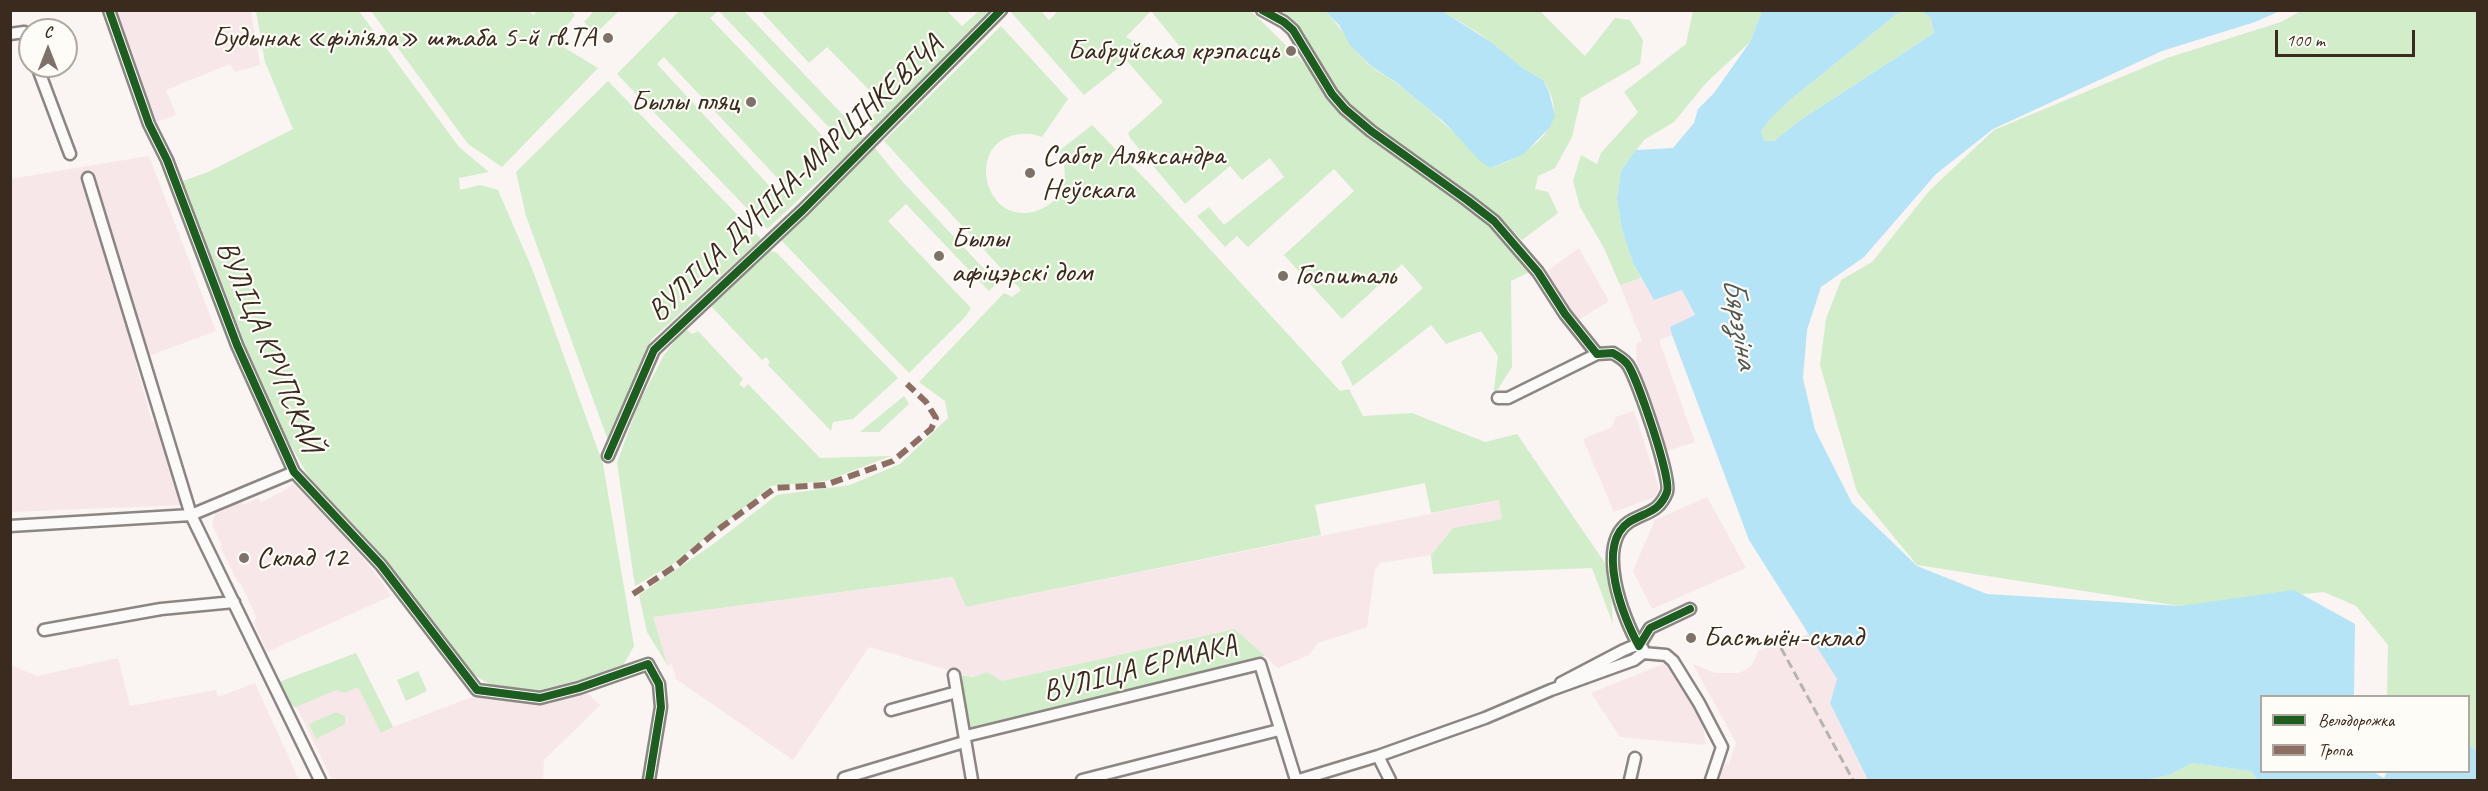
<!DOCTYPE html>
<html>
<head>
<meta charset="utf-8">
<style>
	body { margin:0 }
	#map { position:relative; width:2488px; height:791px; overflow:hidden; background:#faf4f3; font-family:Caveat,sans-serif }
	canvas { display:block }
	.frame { position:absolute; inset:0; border:12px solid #3b2a1e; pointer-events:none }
	.legend { position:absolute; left:2260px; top:695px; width:210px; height:78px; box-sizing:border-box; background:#fdfcf7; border:2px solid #afa8a0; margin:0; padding:8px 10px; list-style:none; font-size:18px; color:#3b2a1e }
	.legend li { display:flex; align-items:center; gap:12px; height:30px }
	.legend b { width:30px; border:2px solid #afa8a0 }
	.north { position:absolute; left:18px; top:18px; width:60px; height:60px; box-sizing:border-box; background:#fdfcf7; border:2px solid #afa8a0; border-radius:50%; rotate:0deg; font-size:16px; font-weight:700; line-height:24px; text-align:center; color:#3b2a1e }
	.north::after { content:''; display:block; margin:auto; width:21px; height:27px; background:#7e7169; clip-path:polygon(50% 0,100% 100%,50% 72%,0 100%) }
	.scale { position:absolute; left:2275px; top:30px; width:140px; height:27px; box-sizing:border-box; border:3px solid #3b2a1e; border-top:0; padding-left:8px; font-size:18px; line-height:21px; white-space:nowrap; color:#3b2a1e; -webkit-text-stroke:4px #fdfcf7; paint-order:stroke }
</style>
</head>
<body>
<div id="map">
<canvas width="2488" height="791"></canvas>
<div class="frame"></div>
<ul class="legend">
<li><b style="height:8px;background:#1b5e20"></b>Велодорожка</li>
<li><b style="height:8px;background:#8d6e63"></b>Тропа</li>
</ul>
<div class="north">С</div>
<div class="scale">100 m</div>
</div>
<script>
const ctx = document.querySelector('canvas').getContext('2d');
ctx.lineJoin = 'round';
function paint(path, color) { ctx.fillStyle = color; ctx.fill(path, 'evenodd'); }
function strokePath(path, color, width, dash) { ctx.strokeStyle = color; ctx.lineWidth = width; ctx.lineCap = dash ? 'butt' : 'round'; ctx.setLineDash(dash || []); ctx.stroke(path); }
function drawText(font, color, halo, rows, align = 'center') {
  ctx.font = font + ' Caveat,sans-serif'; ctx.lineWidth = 4.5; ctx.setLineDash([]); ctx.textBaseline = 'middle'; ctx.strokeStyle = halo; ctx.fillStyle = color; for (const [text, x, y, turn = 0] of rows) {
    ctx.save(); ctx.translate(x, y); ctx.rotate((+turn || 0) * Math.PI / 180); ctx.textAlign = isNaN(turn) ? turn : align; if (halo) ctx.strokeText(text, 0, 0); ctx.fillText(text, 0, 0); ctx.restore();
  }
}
const built = new Path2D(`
	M114,11H251L260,65L235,72L230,64L166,90L176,115L154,123Z
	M149,156L216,331L135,361L152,422L158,421L183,505L11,512L10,179Z
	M1579,248L1609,301L1577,321L1546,272Z
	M1641,278L1654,300L1682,290L1695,316L1670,327L1672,335L1659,340L1695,442L1667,451L1637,361L1636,344L1642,341L1620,285Z
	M1634,411L1659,488L1655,497L1614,512L1583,439L1612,427L1616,417Z
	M296,481L374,571L391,596L267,652L254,623L256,617L241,583H238L220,546L222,545L212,525L215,514L234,505L241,501L243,505L258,498L261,502L287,489Z
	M1707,497L1746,568L1652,609L1633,571L1655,520Z
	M1500,500L1502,519L1453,528L1431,555L1380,563L1375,570L1367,627L1318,643L1309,655L1278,668L1235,629L1002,681L987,672L973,677L869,647L793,760L676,679L672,664L668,666L653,617L954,577L966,607Z
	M1808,634L1837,679L1830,703L1868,780H1718L1726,763L1729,764L1736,743L1693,664L1715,673H1738L1746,670L1753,663L1758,651Z
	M356,653L393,727L472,697L549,704L586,692L600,705L544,760L543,780H332L301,716L296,707H292L279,682Z
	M118,658L130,706L216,690L218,697L255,683L299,780H13L10,749L11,665L37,676Z
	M1663,664L1674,669L1701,714L1706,745L1620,737L1591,693Z`);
const green = new Path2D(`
	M528,10L533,15L538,11H571L575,15L555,42L598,68L502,167L468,144L371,11Z
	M680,10L718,11L710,18L834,148L841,140L719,11H744L865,138L767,229L617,74ZM664,57L783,184L775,192L657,64Z
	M1059,10L1251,11L1311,70L1336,110L1466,206L1501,238L1530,272L1511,281L1512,367L1493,397L1498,356L1481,331L1446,344L1431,325L1353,386L1341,362L1423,288L1402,264L1342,319L1284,255L1354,191L1334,169L1248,247L1237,236L1225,247L1197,216L1209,207L1224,225L1284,177L1270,158L1242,180L1230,166L1185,204L1130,138L1128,133L1163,102L1127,61L1084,95L1010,11H1041L1049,20ZM1151,11L1181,48L1162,63L1142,46L1126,37Z
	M256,11H359L459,147L489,172L459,178L460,190L480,185L498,190L533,271L603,464L634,646L623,666L611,669L605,673L533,692L491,685L474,675L357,529L308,476L282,430L247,349L183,181L208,172L293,129L265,62Z
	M594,11V10L619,11L595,34L584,22Z
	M761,11H947L962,26L979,11H992L874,130L867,121L884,105L827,47L809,63Z
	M1276,11H1325C1341,27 1351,47 1368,64C1377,72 1389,77 1399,85C1431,111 1462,139 1491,168C1528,156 1574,125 1544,82C1539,76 1528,72 1521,67C1511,60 1502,51 1492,43C1477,31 1458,21 1442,11H1540L1585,56L1615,18L1630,20L1643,40L1640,64L1581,98L1572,137L1555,168L1538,176L1535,189L1548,192L1558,213L1522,240L1494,212L1367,121L1340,94L1297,23Z
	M1693,11H1762L1750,42L1706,83L1674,122L1644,140L1621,171L1617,199L1622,230L1633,263L1641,278L1620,285L1604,248L1580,207L1573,181L1581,155L1597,164L1601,153L1638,112L1624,92L1686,44Z
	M1921,11L1931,18L1934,33L1799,121L1774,141H1763L1761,131L1771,118L1790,100L1898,13Z
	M2301,11H2477V751L2469,745L2468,696H2387L2388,645L2356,606L2324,592L2180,606L1917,565L1857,492L1820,365L1826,319L1841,280L1872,262L1930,190L1994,130L2167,58L2281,22Z
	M1001,26L1068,99L1042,137C1033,133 1024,133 1015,135C965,145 985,227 1036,211C1048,207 1059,199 1063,187C1067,173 1064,163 1059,151L1092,125L1152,186L1340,391L1349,389L1363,416L1412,413L1485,442L1517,434L1609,569L1613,624L1592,568L1433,574L1431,555L1453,528L1502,519L1499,500L1431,513L1425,483L1315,505L1321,535L966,607L953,577L653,617L668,666L647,632L639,595L712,545L777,495L850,485L900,464L948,418L945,401L919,382L1004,293L1012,297L1021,290L884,141Z
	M608,81L761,239L651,340L609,443L526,216L516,172Z
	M874,147L901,180L997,283L989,291L906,204L888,221L971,308L966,316L909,373L779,238Z
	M769,250L777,253L898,378L853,419L833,422L831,431L768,365L770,362L766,357L762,360L710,305Z
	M685,328L692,334L698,331L743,379L739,384L744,388L748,384L820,458L891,456L826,481L771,486L674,563L635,586L617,463L638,405L664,355Z
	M904,396L909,404L879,432H860Z
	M1235,629L1265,656L969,730L961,681L963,675L973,677L987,672L1002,681Z
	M356,653L393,727L381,733L358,687L345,693L336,690L296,707L288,703L279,682Z
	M418,671L427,691L406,701L397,680Z
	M336,712L345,716V724L316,739L309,724Z
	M2192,763L2251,771L2258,780H2145L2170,775Z`);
const water = new Path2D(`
	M1325,11H1442L1491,42L1521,67L1543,80L1549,92L1555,116L1550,127L1524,154L1491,168L1480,161L1445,123L1397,83L1371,66L1350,45L1339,25Z
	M1762,11H1915L1898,13L1790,100L1771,118L1761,131L1764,141H1774L1799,121L1934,33L1931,18L1921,11H2280L2255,22L2162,51L1993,129L1936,174L1864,257L1821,287L1807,330L1803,378L1815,430L1852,503L1917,566L1987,594L2180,606L2294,590L2355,624L2354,696H2262V772H2373L2384,778L2387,772H2468L2469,745L2477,751V780H2258L2251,771L2192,763L2170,775L2144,780H1868L1830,703L1837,679L1749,540L1672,335L1670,327L1695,315L1682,290L1654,300L1633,263L1622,230L1617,199L1621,171L1636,150L1673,148L1694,123L1698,109L1714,93L1750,42Z`);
const minor = new Path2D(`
	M109,10L149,124L167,160L237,345L294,472L381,565L477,690L540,698L579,688L648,664L659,684L661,707L649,780
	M1262,10L1284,22L1293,30L1332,94L1345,109L1371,131L1467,200L1494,221L1538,272L1565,314L1597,354L1613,353C1619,357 1624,359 1628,365C1637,378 1672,479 1667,492C1659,513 1645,512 1629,522C1595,545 1623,618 1639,646L1650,628L1690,609
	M10,34L24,32L30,49
	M37,66L70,154
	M88,178L191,515L320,780
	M1498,398H1508L1597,354
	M608,456L654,350L803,210L1001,10
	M10,526L191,515L294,472
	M44,630L161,609L234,602
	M1643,653L1666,655L1673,661L1699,703L1722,747L1711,780
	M954,675L972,780
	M1561,683L1624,650C1631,647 1637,643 1643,649
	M891,710L957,692
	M966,736L1260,664L1296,780
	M1378,756L1390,780
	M844,778L964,742
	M1082,780L1279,730
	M1299,780L1378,756L1485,718L1551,690L1634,660L1643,653
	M1630,780L1635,758`);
const rail = new Path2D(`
	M1781,648L1853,780`);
const quiet = new Path2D(`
	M633,594L677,565L719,529L775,488L825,485L893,461L931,429L936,418L926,402L907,384`);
const cycleway = new Path2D(`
	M109,10L149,124L167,160L237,345L294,472L381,565L477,690L540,698L579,688L648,664L659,684L661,707L649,780
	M1262,10L1284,22L1293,30L1332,94L1345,109L1371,131L1467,200L1494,221L1538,272L1565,314L1597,354L1613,353C1619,357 1624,359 1628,365C1637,378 1672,479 1667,492C1659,513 1645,512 1629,522C1595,545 1623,618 1639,646L1650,628L1690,609
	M608,456L654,350L803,210L1001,10`);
const markers = [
	[608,38,6,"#7e7169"],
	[1291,51,6,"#7e7169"],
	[751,102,6,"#7e7169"],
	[1030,173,6,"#7e7169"],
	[939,256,6,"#7e7169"],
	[1283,276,6,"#7e7169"],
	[244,558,6,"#7e7169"],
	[1691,638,6,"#7e7169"]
];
const poiNames = [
	["Будынак «філіяла» штаба 5-й гв.ТА",596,38,"right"],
	["Бабруйская крэпасць",1279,51,"right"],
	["Былы пляц",739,102,"right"],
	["Сабор Аляксандра",1042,156],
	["Неўскага",1042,190],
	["Былы",951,239],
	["афіцэрскі дом",951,273],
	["Госпиталь",1295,276],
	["Склад 12",256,558],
	["Бастыён-склад",1703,638]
];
const streetNames = [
	["ВУЛІЦА ДУНІНА-МАРЦІНКЕВІЧА",796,179,-44],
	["ВУЛІЦА КРУПСКАЙ",268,347,67],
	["ВУЛІЦА ЕРМАКА",1140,669,-14]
];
const waterNames = [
	["Бярэзіна",1739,323,80]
];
paint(built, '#f8e7e9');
paint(green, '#d2edca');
paint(water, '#b4e4f6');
strokePath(minor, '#8c8683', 15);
strokePath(minor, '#fbfaf8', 10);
strokePath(rail, '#b6b3b1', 3, [9, 4.5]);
strokePath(quiet, '#8d6e63', 6, [12, 6]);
strokePath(cycleway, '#1b5e20', 8);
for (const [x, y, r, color] of markers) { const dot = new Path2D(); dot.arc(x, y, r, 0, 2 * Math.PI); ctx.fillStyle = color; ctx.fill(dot); strokePath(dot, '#fdfcf7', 2); }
drawText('30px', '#3b2a1e', '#fdfcf7', poiNames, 'left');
drawText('30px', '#3b2a1e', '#fdfcf7', streetNames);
drawText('italic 32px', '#525754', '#fdfcf7', waterNames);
</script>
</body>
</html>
